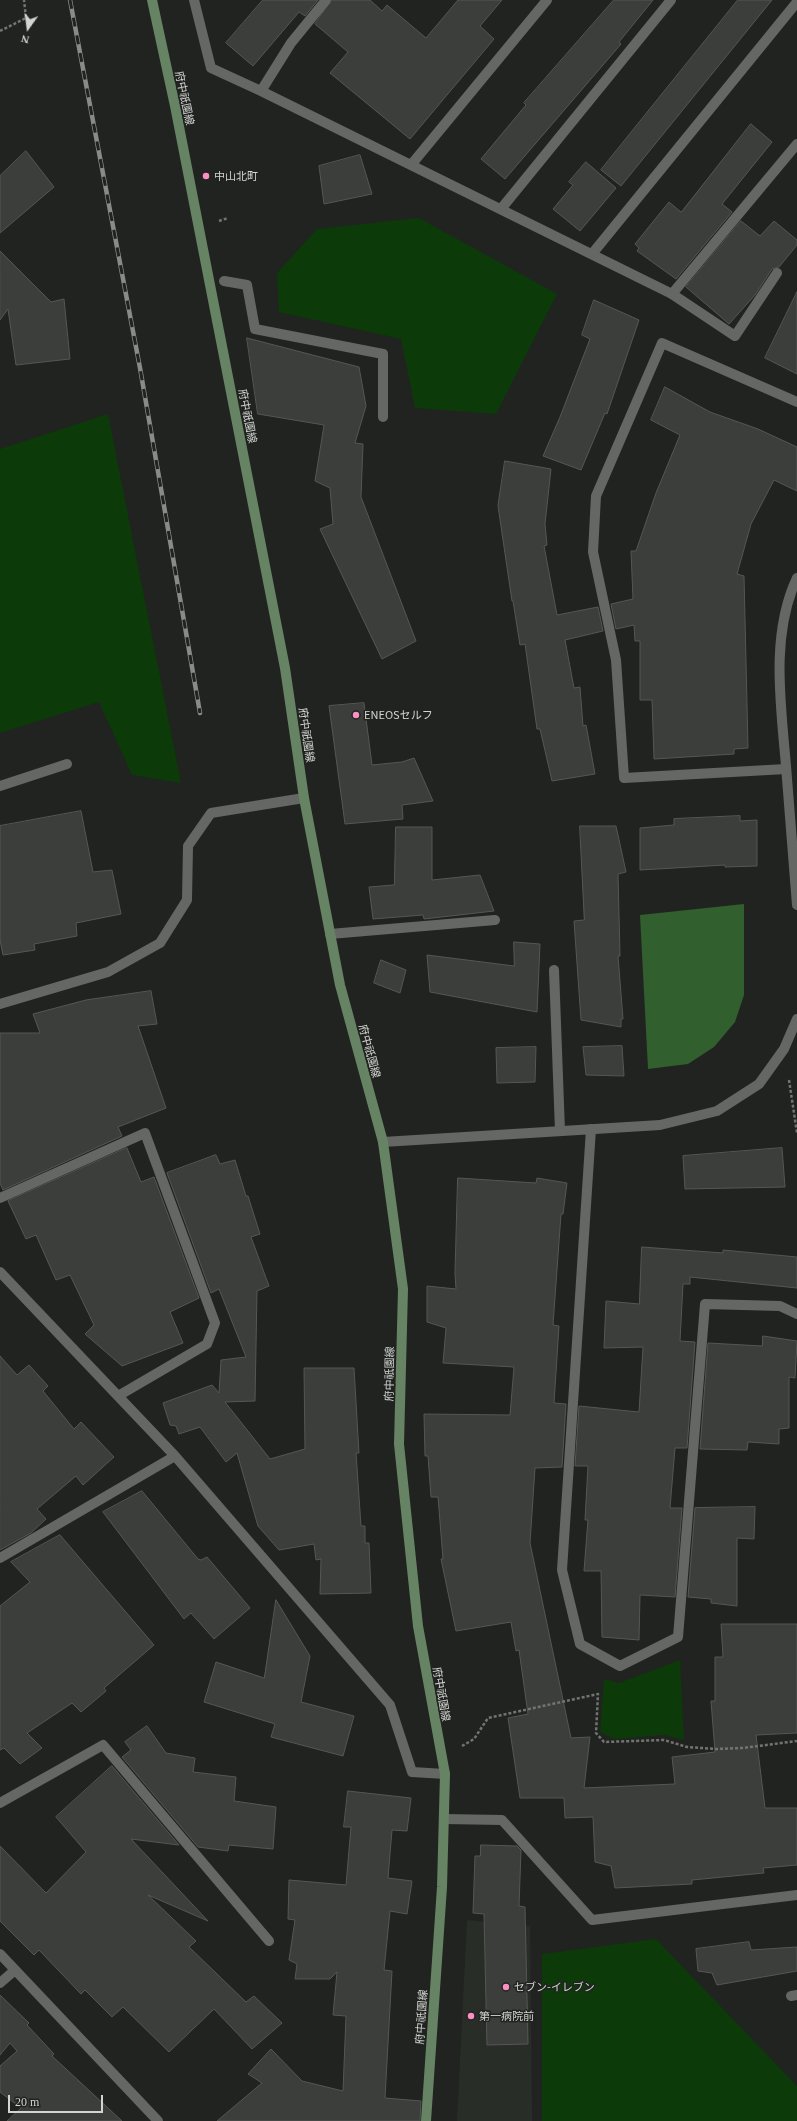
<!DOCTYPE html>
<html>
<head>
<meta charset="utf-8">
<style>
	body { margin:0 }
	#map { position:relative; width:797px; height:2121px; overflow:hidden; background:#212321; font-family:Georgia,serif }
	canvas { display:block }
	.north { position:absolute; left:8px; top:8px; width:40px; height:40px; -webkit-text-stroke:3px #212321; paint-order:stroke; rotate:194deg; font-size:11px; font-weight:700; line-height:16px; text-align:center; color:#d3d5d3 }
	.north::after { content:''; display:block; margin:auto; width:14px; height:18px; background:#d3d5d3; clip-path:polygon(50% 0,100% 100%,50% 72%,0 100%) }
	.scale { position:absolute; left:8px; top:2095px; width:95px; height:18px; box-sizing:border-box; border:2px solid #d3d5d3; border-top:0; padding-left:5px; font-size:12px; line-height:14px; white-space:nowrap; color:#d3d5d3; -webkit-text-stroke:3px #212321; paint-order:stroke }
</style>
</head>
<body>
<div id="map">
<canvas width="797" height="2121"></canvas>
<div class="north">N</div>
<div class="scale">20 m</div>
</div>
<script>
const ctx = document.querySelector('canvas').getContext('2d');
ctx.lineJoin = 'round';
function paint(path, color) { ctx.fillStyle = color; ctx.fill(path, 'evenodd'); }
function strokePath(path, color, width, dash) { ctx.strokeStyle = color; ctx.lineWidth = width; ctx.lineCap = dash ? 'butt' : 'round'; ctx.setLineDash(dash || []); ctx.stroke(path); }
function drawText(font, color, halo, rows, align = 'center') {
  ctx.font = font + ' Georgia,"Noto Sans JP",serif'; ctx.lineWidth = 3; ctx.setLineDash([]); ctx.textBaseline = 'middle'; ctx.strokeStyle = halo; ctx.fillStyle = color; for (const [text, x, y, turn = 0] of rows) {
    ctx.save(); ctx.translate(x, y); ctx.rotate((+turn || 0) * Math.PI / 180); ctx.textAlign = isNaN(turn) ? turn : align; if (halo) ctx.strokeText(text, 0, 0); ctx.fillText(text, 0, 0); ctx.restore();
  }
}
const built = new Path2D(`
	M467,1920L530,1926L532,2121H457Z`);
const green = new Path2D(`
	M419,218L557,294L496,414L415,408L401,339L279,312L277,273L317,229Z
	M108,414L181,783L132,775L99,702L0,733V449Z
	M680,1660L684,1740L664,1735L614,1739L600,1732L604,1679L619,1683Z
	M656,1939L797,2086V2121H542V1954Z`);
const water = new Path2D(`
	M744,904V995L735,1022L714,1047L688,1064L648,1069L640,915Z`);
const building = new Path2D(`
	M263,0H318L305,16L299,12L253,66L226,43Z
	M332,0H370L382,11L387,5L426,38L458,0H502L480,26L494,39L410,139L330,73L348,52L315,24Z
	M614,0H653L619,42L621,44L505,179L481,159L526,105L524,103Z
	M738,0H772L621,186L601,170Z
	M751,124L772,142L722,204L732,212L676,279L637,251L639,248L635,244L669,202L681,212Z
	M26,151L54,187L0,233V176Z
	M360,155L372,194L324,204L319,166Z
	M586,162L616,188L580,231L553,209L573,185L569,182Z
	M741,221L760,236L774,221L797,240V245L779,267L772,269L755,295L729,324L686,287Z
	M0,251L51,302L64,299L70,359L16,365L8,309L0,320Z
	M797,292V374L765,358Z
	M594,300L639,320L607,414L605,413L581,470L543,456L560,417L590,339L582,335Z
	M247,338L359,367L366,406L355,443L363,444L361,497L416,641L382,659L320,529L333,524L330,488L315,481L324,425L258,414Z
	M665,387L710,412L758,429L797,447V491L774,480L751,524L737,574L744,576L748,748L734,749V754L654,759L652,700H640V641H635L634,625L616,629L611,604L633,599L631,551H636L656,493L680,435L651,420Z
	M505,461L551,469L545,524L547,545L544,546L557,615L598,607L603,631L565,640L574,688L580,687L583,726L586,725L595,774L552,781L540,729H537L525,644L520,645L513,601H512L498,506Z
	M364,703L372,765L402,762L414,758L433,801L402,805L403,819L345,824L329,706Z
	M81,811L93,872L112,870L121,914L76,923L77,936L34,944L35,950L3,955L0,940V826Z
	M740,816V821L757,820V866L725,867V865L640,870V828L674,825V819Z
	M580,826H616L626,872L618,874L620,956H618L623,1019H621V1027L581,1020L574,921L584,920Z
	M396,827H432V880L480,875L494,911L424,919L423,915L373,919L369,887L394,885Z
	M514,942L540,944L537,1012L430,992L427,955L514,966Z
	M381,960L406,970L400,993L374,983Z
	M151,991L157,1024L138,1026L166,1108L118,1127L122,1136L3,1190L0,1183V1033H40L33,1014L86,1000Z
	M622,1046L624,1076L586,1075L583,1047Z
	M536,1047L535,1082L497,1083L496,1048Z
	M127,1148L141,1182L154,1177L199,1298L170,1312L183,1343L122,1366L85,1334L94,1325L70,1275L56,1280L36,1235L26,1239L8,1201Z
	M782,1148L785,1187L685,1189L683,1156Z
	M216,1155L220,1164L235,1160L246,1196H248L260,1234L251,1237L269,1286L257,1291L255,1401L225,1402L270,1459L305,1449L304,1368H354L359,1453H356L361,1526H365V1543H369L371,1593L320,1594L321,1559L316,1560L314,1544L279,1550L258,1526L237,1453L226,1462L200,1427L179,1434L176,1426L170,1425L163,1403L212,1385L219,1393L221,1360L246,1357L219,1289L211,1293L167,1173Z
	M458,1178L536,1183L537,1178L567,1183L563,1214H561L553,1325L559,1326L554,1403L566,1404L562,1467L535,1468L530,1543L571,1738L590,1737L584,1788L675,1784L672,1757L715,1752L711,1701H715V1657H723L721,1624H797V1733L756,1735L765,1808H797V1865L763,1868L764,1873L692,1880V1884L615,1888L611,1866L595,1862L593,1817L565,1818L564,1798H520L508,1718L528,1714L519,1650L516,1651L511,1622L456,1631L441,1559H443L438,1497H431L428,1456H425L424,1414L510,1415L514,1367L443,1363L446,1328L427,1322V1286L456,1289L455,1274Z
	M642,1247L723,1253V1250L797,1257V1288L690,1277V1284H683L680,1341L695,1342L687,1448H675L670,1508H682L675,1597L640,1595L639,1640L602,1637L601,1571H584L588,1520H585L588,1466H575L579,1406L639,1412L643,1347L604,1348L606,1301L639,1304Z
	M763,1336L797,1341L795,1378L789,1377V1428L779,1429V1444L748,1442L747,1450L700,1449L708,1343L762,1346Z
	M0,1356L17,1375L29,1365L48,1386L43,1391L74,1429L81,1422L114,1457L83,1485L76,1476L37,1509L46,1519L31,1533L0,1550Z
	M142,1491L198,1559L201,1560L207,1557L250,1608L214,1639L191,1613L184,1619L103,1512Z
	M755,1507L754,1539L737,1538V1606L711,1603V1599L688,1597L695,1508Z
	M60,1535L154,1645L104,1688L106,1691L81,1712L72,1703L27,1733L42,1748L20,1764L4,1748L0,1750V1606L30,1582L11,1562Z
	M276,1600L310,1656L301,1702L354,1716L343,1756L271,1737L275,1724L204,1702L216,1662L264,1678Z
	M147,1726L166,1753L195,1758L193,1772L236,1777L234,1801L276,1807L273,1849L229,1845L228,1851L198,1847L122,1757L131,1750L125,1742Z
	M112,1766L179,1845L131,1839L208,1921L148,1895L196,1941L189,1947L246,2002L254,1996L282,2023L252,2049L214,2009L169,2052L123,2007L112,2017L85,1990L81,1994L39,1950L34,1955L0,1921V1846L46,1893L86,1852L56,1817Z
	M348,1791L411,1798L407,1831L392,1830L388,1878L412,1881L407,1914L390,1911L384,1970L392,1971L385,2098L421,2101L420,2121H217L262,2083L248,2074L271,2049L302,2081L343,2091L346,2016L333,2015L337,1972L330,1979H295L297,1964L289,1960L295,1920L288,1919L289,1880L346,1885L351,1827H344Z
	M481,1845L517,1846L521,1850L519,1906L525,1907L528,2044L487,2045L484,1914L473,1913L475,1856H480Z
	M749,1942L751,1950L797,1947V1971L717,1985L712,1973L698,1971L696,1949Z
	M0,1995L29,2023L27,2025L54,2054L52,2056L122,2121H7L21,2108L0,2092V2066L17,2051L10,2043L0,2055Z`);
const path = new Path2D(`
	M0,31L26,18L24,0
	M219,221L228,218
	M789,1080L797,1133
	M462,1746L474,1739L488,1718L598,1694L596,1733L604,1742L664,1740L687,1747L716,1749L743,1748L797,1741`);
const service = new Path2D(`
	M224,281L247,285L255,329L383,354V417
	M672,294L735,336L777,273
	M786,769L624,778L616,660L593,552L596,496L662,343L797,402
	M0,786L67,764
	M330,934L495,920
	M554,970L560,1131
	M591,1129L562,1570L580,1644L620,1666L678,1637L705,1304L780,1306L797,1314
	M791,1996L797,1995`);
const minor = new Path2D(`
	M194,0L211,68L261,91L672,294L797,144
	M261,91L291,43L326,0
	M411,165L547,0
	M501,209L671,0
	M592,254L797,2
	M0,1004L108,972L160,943L187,900L188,846L211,813L304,798
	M0,1198L145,1133L215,1323L207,1344L118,1396
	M0,1272L175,1456L390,1705L412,1772L445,1774
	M0,1558L175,1456
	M0,1803L103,1745L269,1941
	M444,1819L502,1820L592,1920L797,1895
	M0,1954L158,2121
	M0,1983L15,1970`);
const tertiary = new Path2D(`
	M797,578C770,635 781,705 786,766C790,812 793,859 797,905
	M383,1142L660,1125L717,1111L759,1084L784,1049L797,1019`);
const secondary = new Path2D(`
	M152,0L175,106L285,668L304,798L340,985L383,1142L403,1289L399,1444L418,1626L445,1774L442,1887L426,2121`);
const rail = new Path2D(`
	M70,0L140,368L200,713`);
const markers = [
	[206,176,4,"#fc8fc1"],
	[356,715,4,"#fc8fc1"],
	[506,1987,4,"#fc8fc1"],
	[471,2016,4,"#fc8fc1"]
];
const streetNames = [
	["府中祇園線",185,98,78],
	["府中祇園線",248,416,79],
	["府中祇園線",307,735,82],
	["府中祇園線",370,1051,75],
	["府中祇園線",389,1374,-89],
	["府中祇園線",442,1694,80],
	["府中祇園線",421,2017,-86]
];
const poiNames = [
	["中山北町",214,176],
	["ENEOSセルフ",364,715],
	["セブン-イレブン",514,1987],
	["第一病院前",479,2016]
];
paint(built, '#282e27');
paint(green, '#0c3a08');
paint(water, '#315f2d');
paint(building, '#3b3e3b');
strokePath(building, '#555755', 1);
strokePath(path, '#727472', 2.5, [3, 2]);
strokePath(service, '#656765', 10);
strokePath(minor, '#656765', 10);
strokePath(tertiary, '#656765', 10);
strokePath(secondary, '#668363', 10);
strokePath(rail, '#898b89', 4.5);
strokePath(rail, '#212321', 3, [9]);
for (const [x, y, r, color] of markers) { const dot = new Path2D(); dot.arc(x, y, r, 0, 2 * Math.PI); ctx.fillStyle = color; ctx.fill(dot); strokePath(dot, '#212321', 1.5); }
drawText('11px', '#d3d5d3', '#212321', streetNames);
drawText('11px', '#d3d5d3', '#212321', poiNames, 'left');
</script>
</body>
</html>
